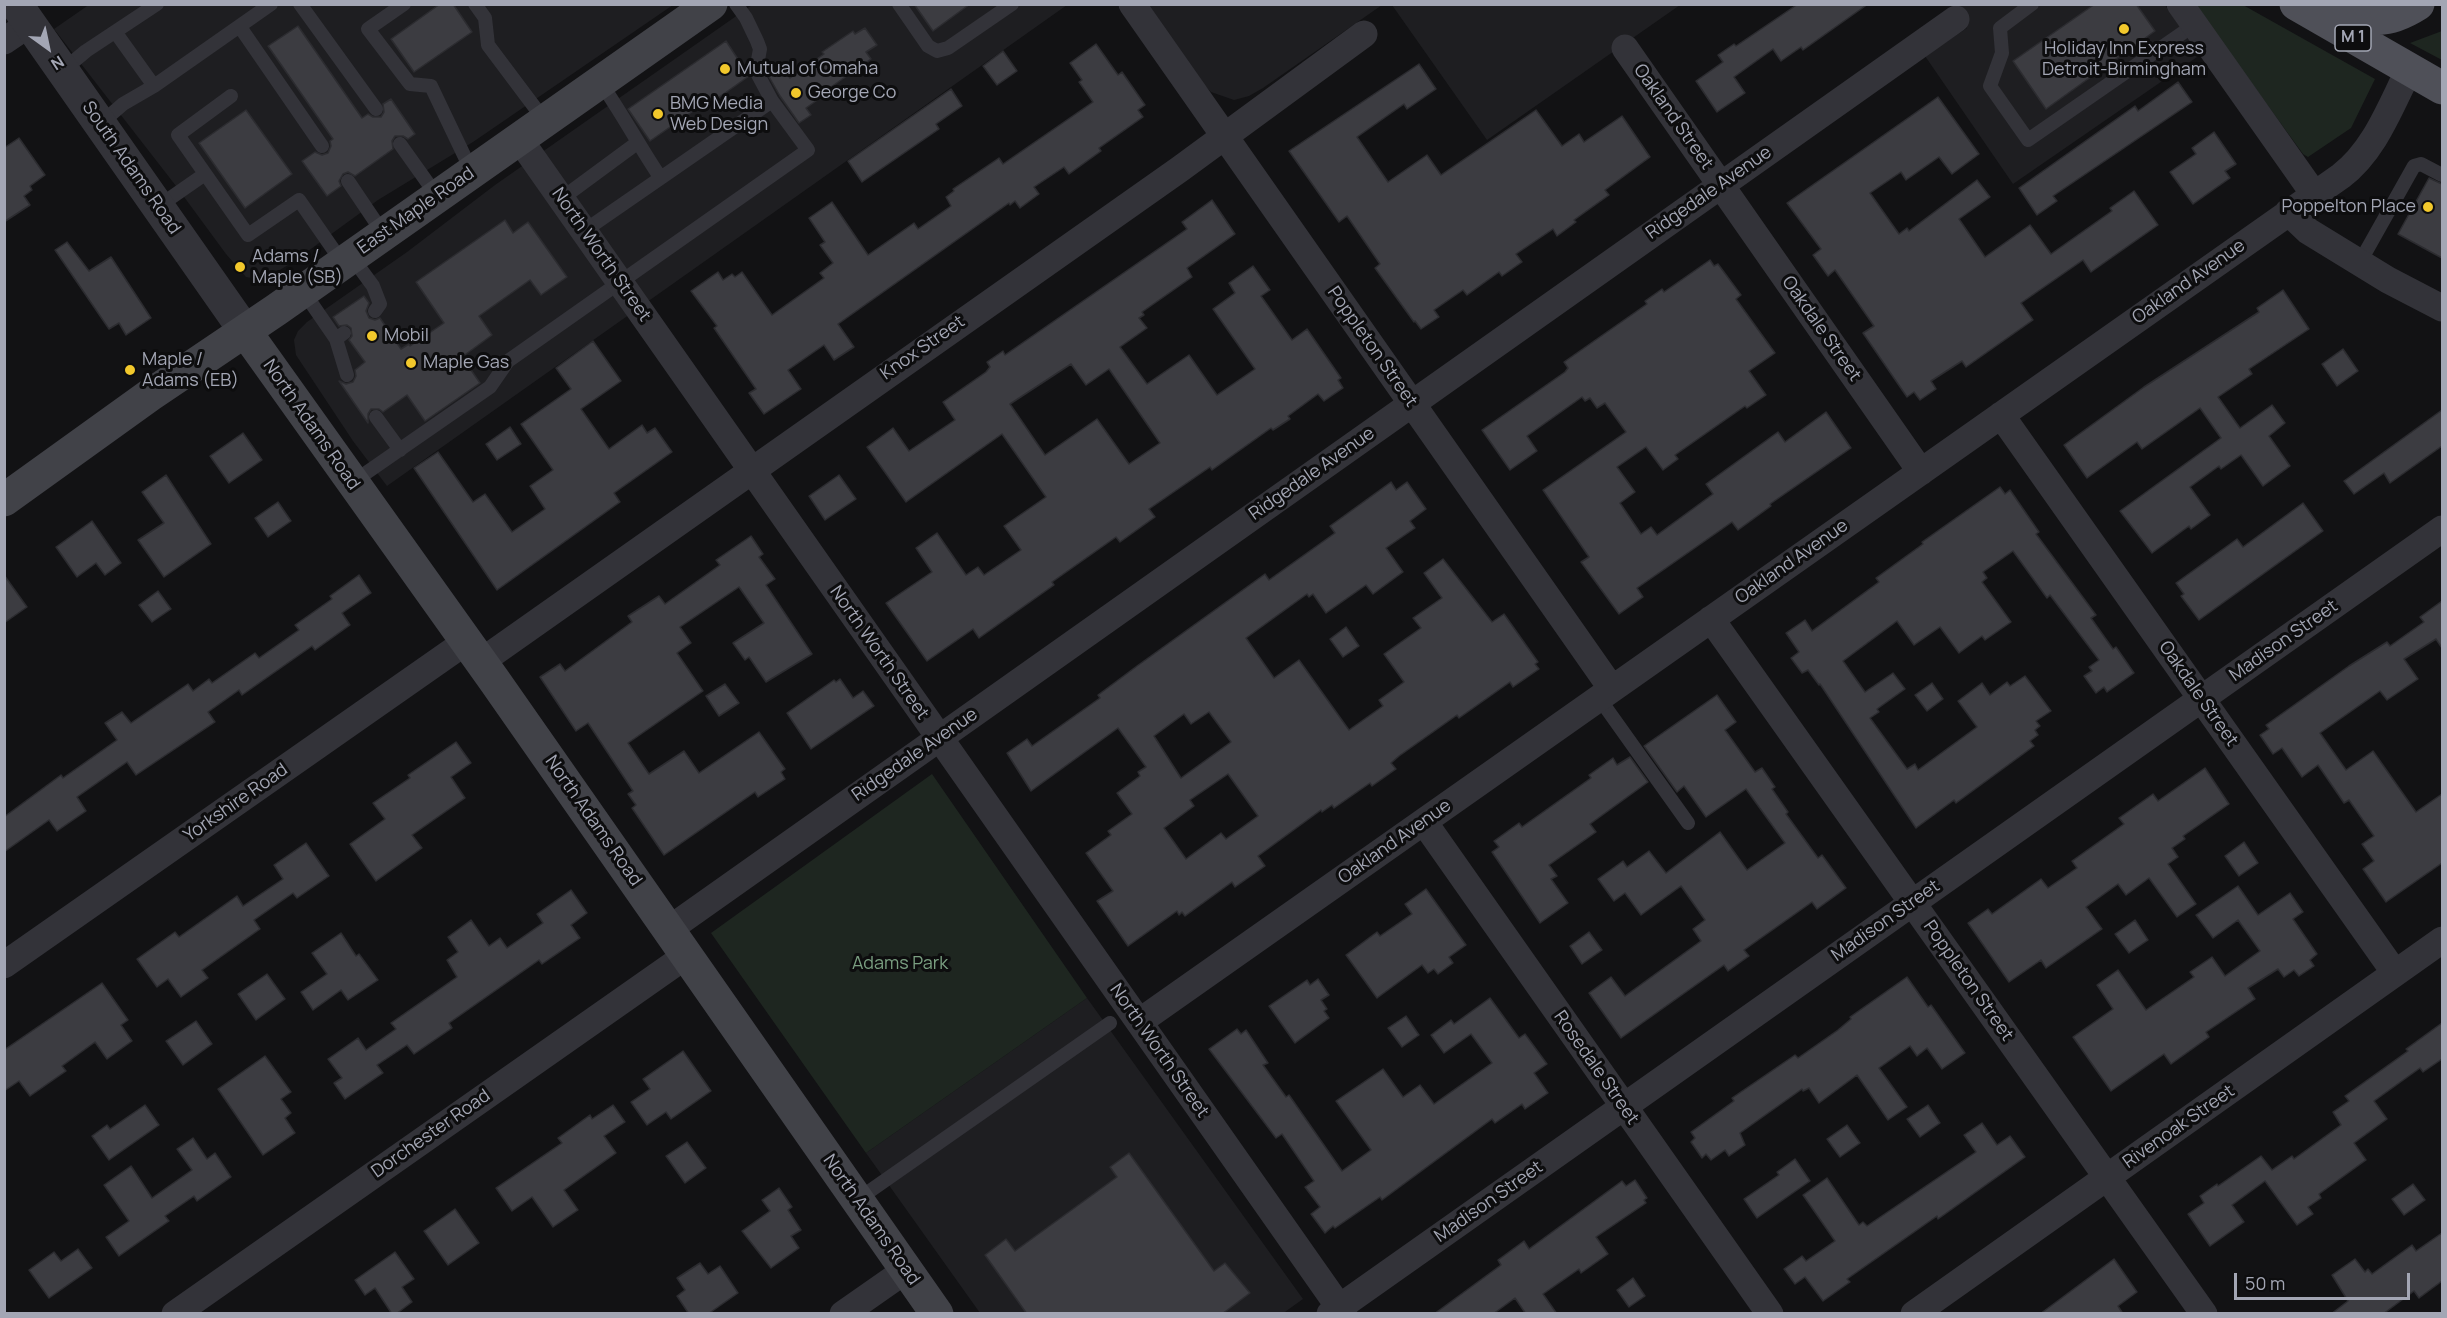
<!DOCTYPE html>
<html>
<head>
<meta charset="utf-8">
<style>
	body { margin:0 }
	#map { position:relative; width:2447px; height:1318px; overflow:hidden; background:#121214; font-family:Manrope,sans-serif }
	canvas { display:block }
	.frame { position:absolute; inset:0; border:6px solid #a3a6b4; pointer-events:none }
	.north { position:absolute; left:18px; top:18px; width:60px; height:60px; -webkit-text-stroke:4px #0d0d0e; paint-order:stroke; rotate:147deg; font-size:16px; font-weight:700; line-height:24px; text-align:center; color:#a3a6b4 }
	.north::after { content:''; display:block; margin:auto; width:21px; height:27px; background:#a3a6b4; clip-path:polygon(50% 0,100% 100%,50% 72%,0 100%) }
	.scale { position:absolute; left:2234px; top:1273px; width:176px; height:27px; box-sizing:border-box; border:3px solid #a3a6b4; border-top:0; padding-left:8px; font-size:18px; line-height:21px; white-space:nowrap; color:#a3a6b4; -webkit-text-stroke:4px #0d0d0e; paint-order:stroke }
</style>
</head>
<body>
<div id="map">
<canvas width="2447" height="1318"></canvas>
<div class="frame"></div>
<div class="north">N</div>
<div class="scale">50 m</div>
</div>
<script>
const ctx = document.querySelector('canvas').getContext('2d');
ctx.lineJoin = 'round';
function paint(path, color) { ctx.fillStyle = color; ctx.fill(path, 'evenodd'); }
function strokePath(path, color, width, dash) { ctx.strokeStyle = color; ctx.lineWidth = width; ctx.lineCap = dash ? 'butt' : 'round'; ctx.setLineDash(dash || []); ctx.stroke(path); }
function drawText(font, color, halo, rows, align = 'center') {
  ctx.font = font + ' Manrope,sans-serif'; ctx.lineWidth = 6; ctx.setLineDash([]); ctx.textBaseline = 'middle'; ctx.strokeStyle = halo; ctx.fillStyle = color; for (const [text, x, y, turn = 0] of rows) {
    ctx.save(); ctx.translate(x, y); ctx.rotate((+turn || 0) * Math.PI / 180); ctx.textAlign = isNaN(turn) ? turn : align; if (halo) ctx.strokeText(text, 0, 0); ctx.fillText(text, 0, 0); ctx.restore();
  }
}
const built = new Path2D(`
	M90,4L673,5L473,142L378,200L293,262L263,280L246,277L226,254L176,186L54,29Z
	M1951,4L2165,5L2200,55L2013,184L1925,56L1967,28Z
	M752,5H1067L387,486L353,441L296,355L294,340L298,331L307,322L407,252L495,185Z
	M1146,5H1382L1263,88L1249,96L1234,100L1211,92L1200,81Z
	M1392,5H1680L1487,140Z
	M1087,998L1303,1299L1282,1314L980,1313L866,1153Z`);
const green = new Path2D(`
	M2195,5H2243L2375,79L2351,128L2308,157L2303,154Z
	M2442,31V60L2410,43Z
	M932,774L1087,998L866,1153L711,933Z`);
const building = new Path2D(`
	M440,4H453L472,32L414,72L391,39Z
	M914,4H970L933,31Z
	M1798,4H1868L1803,50L1801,47L1781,61L1773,49L1734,77L1745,93L1717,112L1696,81L1723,62L1718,55L1734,44L1736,46Z
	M2095,4H2136L2155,31L2046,109L2013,61Z
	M298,26L362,118L368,114L373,117H381L384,112L383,104L391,99L415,134L408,139L403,136H395L392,141L393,149L355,176L348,172L343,174L339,181L341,186L327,196L302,161L315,152L322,155L328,153L331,146L330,141L333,139L268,46Z
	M865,28L877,45L866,52L871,59L821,94L823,96L806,108L811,115L799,123L780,96L768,75L781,66L790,78L824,54L822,52L853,31L855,34Z
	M726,41L749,76L701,110L699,107L650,141L628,109Z
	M1096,44L1118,75L1122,72L1145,105L1138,110L1143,117L1099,148L1101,151L1069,174L1064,167L1034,187L1039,194L1020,208L1015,201L1010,205L1009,203L838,324L854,347L834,360L824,345L788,370L801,389L764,414L749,393L756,389L714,328L717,326L691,291L718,272L723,280L732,274L735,277L742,272L772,315L824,278L820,273L833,263L820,245L825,242L809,218L832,202L868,255L914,223L918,229L951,206L946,197L954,191L953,189L999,158L1003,164L1093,102L1079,82L1082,80L1070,63Z
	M1003,51L1017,71L997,85L983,66Z
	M1419,64L1436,89L1407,109L1404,104L1357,137L1388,182L1427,155L1441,175L1536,110L1562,146L1579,134L1584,142L1622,116L1650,157L1605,190L1609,195L1574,220L1576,222L1557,236L1553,229L1516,254L1522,262L1502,276L1499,272L1467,295L1463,290L1434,310L1439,317L1421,329L1415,321L1414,322L1375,268L1380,264L1347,216L1339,222L1289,151Z
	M2178,82L2192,102L2053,196L2057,201L2037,215L2019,188L2135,106L2138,111Z
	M951,89L962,106L936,124L939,129L862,182L848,161Z
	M1938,97L1979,154L1952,174L1939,157L1906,180L1901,172L1870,193L1899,234L1907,228L1909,231L1977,180L1990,197L1959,219L1985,257L2030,225L2051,254L2112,211L2110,208L2134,191L2158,225L2091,272L2083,260L2021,303L2033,320L1966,367L1962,361L1931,381L1936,389L1920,400L1914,392L1907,397L1863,333L1874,326L1835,270L1828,276L1813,255L1821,249L1787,203Z
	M246,110L292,174L245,208L199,143Z
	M2214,132L2236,164L2225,171L2230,178L2193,204L2170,172L2196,154L2192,148Z
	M19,138L45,175L30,186L32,190L24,196L30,205L4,222V148Z
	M2429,178L2442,184V258L2398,234Z
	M1212,200L1235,234L1187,268L1192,277L1142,312L1144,315L1139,318L1147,328L1120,347L1147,384L1189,355L1217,395L1255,369L1213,309L1235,293L1229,283L1253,266L1270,290L1261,296L1292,340L1307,329L1341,378L1338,380L1343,388L1324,401L1318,394L1288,416L1290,419L1273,430L1271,428L1212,470L1210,467L1149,509L1155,517L1120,542L1116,537L1052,582L1054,585L979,638L973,629L927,661L886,603L932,572L916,548L937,533L966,575L978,567L984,575L1021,550L1004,526L1046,497L1002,434L906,502L867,447L893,428L909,451L955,420L943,402L986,372L990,367L987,362L1003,351L1005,355L1187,229L1182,222ZM1071,364L1086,385L1109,369L1160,443L1129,464L1097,419L1045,455L1010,404Z
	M505,220L513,233L528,222L567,277L541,295L530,280L479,316L492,335L462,357L480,383L425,421L407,395L383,412L379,409H371L368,414V423L339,381L346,384L353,382L356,376L355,370L365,362L349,340L352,336L351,328L347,325L339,326L333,317L364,296L369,303L366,311L369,318L375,320L380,318L401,349L409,344L410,346L444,323L416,282Z
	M67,242L89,271L111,257L151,318L126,335L119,323L109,329L55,250Z
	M1710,260L1714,266L1718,264L1741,295L1736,299L1775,353L1749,371L1766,395L1747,408L1745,406L1675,455L1678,459L1663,470L1646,447L1617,467L1635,492L1620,503L1641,534L1651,527L1657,535L1713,494L1706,484L1778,432L1785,442L1826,412L1851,448L1770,504L1771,506L1738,530L1732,522L1666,568L1637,588L1643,597L1619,614L1581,562L1589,557L1543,490L1626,432L1605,403L1597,408L1590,398L1585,401L1582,397L1527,436L1537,451L1510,470L1482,430L1565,372L1568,368L1564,362L1647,304L1645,301L1662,289L1664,292Z
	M2283,290L2309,329L2249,369L2252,374L2218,397L2240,428L2272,405L2285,423L2269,436L2290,466L2263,486L2241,455L2221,469L2219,466L2190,487L2210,515L2191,529L2189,526L2152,553L2120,511L2221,438L2200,408L2142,449L2137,442L2087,478L2064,445L2144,387L2259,312L2257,308Z
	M593,341L621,381L581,409L609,449L642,425L647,433L655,428L672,452L614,493L620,502L497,590L414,468L438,452L473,502L485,494L512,532L545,509L530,486L553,470L521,424L571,389L556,368Z
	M2343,349L2358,371L2337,386L2322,364Z
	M2442,410V446L2390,483L2384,473L2354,494L2344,481Z
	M510,427L521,444L497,460L486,444Z
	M243,433L262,460L229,483L210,456Z
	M166,475L211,544L164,577L138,540L164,523L142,492Z
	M839,475L856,499L825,520L809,496Z
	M1391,482L1396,490L1407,482L1426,509L1410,521L1415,528L1386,548L1403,572L1373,594L1366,585L1326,613L1313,594L1309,597L1307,594L1246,638L1274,678L1299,660L1349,730L1383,706L1379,700L1404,682L1384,654L1421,628L1413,618L1442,598L1424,573L1443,559L1492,622L1504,614L1538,662L1535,664L1539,669L1513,687L1510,682L1459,718L1457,715L1399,756L1391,763L1396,769L1372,786L1370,783L1334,808L1332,805L1322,812L1321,810L1258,856L1265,866L1235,887L1232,882L1185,916L1182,912L1179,915L1177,911L1128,946L1097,901L1113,891L1086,853L1111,835L1108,831L1132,814L1117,793L1140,776L1138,772L1146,767L1118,728L1031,791L1007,753L1027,739L1032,746L1100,698L1098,695L1137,666L1265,574L1269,580L1335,533L1330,526ZM1209,712L1231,742L1181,778L1154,736L1184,714L1191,724ZM1228,774L1258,816L1226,839L1221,833L1186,859L1164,828L1194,806L1190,800Z
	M2000,487L2005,494L2010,490L2039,532L2036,534L2096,615L2091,618L2113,649L2116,647L2134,673L2107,692L2104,687L2096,693L2084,676L2092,671L2089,667L2099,660L2050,595L2047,598L2013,551L1983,572L1987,578L1982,582L2011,622L1985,640L1982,636L1959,653L1940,627L1914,645L1897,621L1843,661L1865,692L1893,673L1905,689L1877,709L1879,712L1870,718L1907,769L1915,764L1918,770L1977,727L1958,701L1982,683L1990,695L2007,682L2010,686L2025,676L2051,711L2036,721L2040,726L2035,730L2038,735L2030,741L2034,746L1956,803L1954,800L1916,828L1820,684L1819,685L1808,670L1802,673L1791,658L1799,652L1786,633L1805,620L1812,631L1879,582L1876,578L1923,544L1922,542Z
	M278,502L291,521L268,537L255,518Z
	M2303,503L2323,531L2199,620L2181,596L2184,594L2176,583L2237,539L2243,547Z
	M92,521L121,563L105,575L96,563L77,577L56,547Z
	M751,536L763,554L759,557L775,579L766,585L812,654L766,682L749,657L745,660L733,643L764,623L739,587L680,627L691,643L677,653L703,691L628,743L649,774L684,751L699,773L759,732L785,769L781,772L785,779L758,797L755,792L664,855L632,808L636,805L628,794L633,791L588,723L576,731L540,677L560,664L565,671L632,622L628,616L659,596L665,604L720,565L716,560Z
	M4,575L27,607L4,623Z
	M359,575L371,593L342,613L350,625L315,650L312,646L242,695L239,690L208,712L215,722L136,775L127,762L77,797L86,811L57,831L49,820L4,852V817L61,775L63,778L117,740L105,723L122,712L131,723L188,684L193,691L209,679L212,683L255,653L259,658L299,630L295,625L332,599L330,596Z
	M158,591L171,609L152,622L139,605Z
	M2442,601V648L2436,639L2404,659L2418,679L2387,700L2380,691L2320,733L2346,770L2373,751L2416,812L2442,794V863L2386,902L2363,869L2374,861L2362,844L2374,836L2349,800L2344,803L2318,765L2302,777L2282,748L2273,754L2260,735L2269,729L2266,725L2349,666L2387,642L2390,646L2424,622L2420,617Z
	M1346,627L1359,646L1343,657L1330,639Z
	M840,679L853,698L863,691L874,706L811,749L787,713L834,680L836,682Z
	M1932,683L1943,699L1927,711L1915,695Z
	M725,684L739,703L719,716L706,696Z
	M1717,695L1736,722L1725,730L1755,772L1762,768L1775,787L1772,789L1788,812L1786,814L1818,858L1822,855L1846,888L1817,909L1812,902L1744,950L1749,956L1728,971L1724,965L1621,1038L1589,993L1611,977L1625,996L1701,941L1693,929L1705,920L1681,886L1641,915L1625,893L1614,901L1598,879L1623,861L1627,867L1649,851L1666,873L1720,832L1747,870L1785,843L1746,789L1706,817L1684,786L1677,792L1644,746Z
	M456,742L471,763L451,777L465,798L412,835L422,848L376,881L350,844L385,819L373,803L410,778L408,775Z
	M1630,757L1648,782L1590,824L1596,832L1549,865L1557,876L1551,879L1568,903L1540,923L1492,852L1499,847L1494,841L1519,823L1522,827L1591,778L1589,775L1613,758L1617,765Z
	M2205,768L2229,804L2183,836L2185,839L2172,848L2178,857L2168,864L2196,904L2177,917L2149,878L2126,895L2118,884L2086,907L2102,929L2046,968L2041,960L2009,982L1968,923L1988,909L1992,914L2041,879L2048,888L2077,868L2072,861L2124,824L2119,818L2153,794L2158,801Z
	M2244,842L2258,863L2239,876L2225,856Z
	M306,843L329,876L297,898L293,893L254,920L260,929L202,970L208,978L181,997L168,979L157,987L137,959L175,932L179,937L237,896L243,906L283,879L274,865Z
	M2238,886L2258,915L2290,893L2303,912L2293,919L2317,954L2310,960L2314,966L2299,976L2294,970L2284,977L2278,969L2248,988L2255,999L2206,1032L2209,1037L2171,1064L2164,1054L2111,1091L2073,1037L2113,1009L2097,985L2118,970L2146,1010L2194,977L2190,972L2212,957L2225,976L2260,951L2238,920L2213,938L2196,915Z
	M1426,889L1466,945L1449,957L1453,963L1438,974L1434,969L1428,973L1422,965L1377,998L1346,955L1377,932L1380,936L1412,914L1405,904Z
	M571,890L587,913L571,925L580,938L542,964L539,960L449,1023L452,1028L414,1054L407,1045L377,1065L383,1073L345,1099L334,1083L342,1078L328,1059L358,1038L366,1050L396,1029L391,1023L457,977L447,960L458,952L448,937L471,920L489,946L500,938L507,948L543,923L537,914Z
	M2135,920L2148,940L2129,953L2115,934Z
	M1589,932L1602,950L1582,964L1570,946Z
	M341,933L356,956L359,954L378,980L348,1000L341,990L313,1010L301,992L327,974L312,953Z
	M267,974L285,999L256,1020L238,994Z
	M1907,977L1928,1007L1931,1005L1965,1053L1942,1069L1927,1048L1917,1056L1910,1046L1879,1068L1907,1107L1888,1120L1857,1075L1819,1103L1809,1088L1803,1091L1802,1089L1740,1133L1745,1145L1729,1156L1725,1150L1711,1160L1706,1154L1702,1158L1691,1142L1695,1138L1691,1132L1734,1101L1732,1098L1795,1055L1798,1058L1838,1030L1851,1019L1850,1017Z
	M1318,979L1329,995L1321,1000L1327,1009L1324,1011L1329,1018L1295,1043L1269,1006L1307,980L1310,985Z
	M102,983L128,1020L121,1025L132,1041L107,1059L95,1042L62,1066L66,1071L30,1096L19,1081L4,1091V1050Z
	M1490,998L1519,1038L1525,1034L1547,1064L1534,1073L1548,1093L1525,1109L1522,1104L1495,1123L1492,1119L1382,1200L1380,1197L1335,1228L1333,1226L1325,1233L1311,1214L1320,1207L1305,1187L1314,1181L1282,1134L1276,1138L1209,1049L1237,1029L1241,1034L1246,1030L1268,1063L1263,1065L1286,1097L1289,1095L1342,1171L1371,1150L1336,1101L1383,1069L1403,1097L1420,1085L1434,1104L1492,1063L1471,1034L1444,1053L1431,1035L1451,1020L1454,1024Z
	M1406,1016L1419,1035L1402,1047L1388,1028Z
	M196,1021L212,1044L183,1065L166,1041Z
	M2442,1023V1059L2423,1072L2420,1068L2374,1101L2387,1119L2354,1143L2366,1160L2319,1194L2321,1198L2308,1207L2313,1214L2297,1225L2265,1181L2232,1205L2244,1222L2210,1246L2188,1214L2204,1203L2200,1196L2217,1184L2218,1186L2261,1156L2272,1170L2292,1156L2294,1159L2341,1125L2333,1112L2349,1101L2345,1096L2408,1051L2406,1049Z
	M683,1051L711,1091L671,1119L666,1112L647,1125L631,1102L650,1089L643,1079Z
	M265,1056L291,1092L281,1099L291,1113L285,1118L295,1133L263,1155L218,1089Z
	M145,1105L159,1125L109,1160L92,1136L107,1125L110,1129Z
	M613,1105L625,1122L604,1136L616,1153L564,1190L578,1210L553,1227L532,1197L512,1211L496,1188L562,1143L558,1138L590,1115L592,1119Z
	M1928,1105L1940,1123L1920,1137L1907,1119Z
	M1982,1123L1997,1145L2010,1136L2025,1157L1938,1219L1937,1216L1847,1279L1850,1282L1823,1301L1805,1277L1795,1284L1784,1269L1802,1256L1806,1261L1835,1241L1803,1195L1827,1178L1859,1225L1863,1222L1867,1226L1976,1152L1964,1135Z
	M1847,1125L1860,1143L1840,1157L1827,1139Z
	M193,1138L207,1159L215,1153L231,1177L197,1201L194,1196L165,1216L169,1221L119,1256L106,1237L129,1221L104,1185L131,1166L152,1198L192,1170L177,1149Z
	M687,1142L706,1168L685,1183L666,1156Z
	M1129,1153L1214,1271L1225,1263L1250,1293L1222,1314H1027L985,1255L1006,1239L1015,1251L1117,1177L1110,1167Z
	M1795,1159L1810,1181L1757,1218L1744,1199L1779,1175L1777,1172Z
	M1635,1180L1647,1198L1644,1200L1646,1203L1596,1237L1608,1254L1581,1273L1579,1269L1543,1294L1557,1314H1526L1515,1298L1493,1314H1434L1501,1265L1498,1260L1524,1241L1529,1249L1622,1181L1626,1186Z
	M2413,1184L2425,1200L2404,1215L2392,1199Z
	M779,1188L792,1207L788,1210L801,1230L791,1236L799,1248L771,1268L742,1231L770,1211L762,1200Z
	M455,1209L479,1243L448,1265L424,1231Z
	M2442,1233V1281L2419,1298L2414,1291L2383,1314H2331L2348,1301L2332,1275L2355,1259L2365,1272L2368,1269L2372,1274L2412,1245L2416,1251Z
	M78,1249L92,1268L49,1298L29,1270L54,1252L61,1261Z
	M395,1252L414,1279L402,1287L412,1302L396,1314H392L375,1288L365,1295L355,1280Z
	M2114,1259L2137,1292L2118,1306L2123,1314H2040Z
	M700,1263L708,1274L720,1266L738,1293L708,1314H689L677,1296L685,1290L677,1278Z
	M1633,1278L1645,1296L1629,1307L1617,1290Z`);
const service = new Path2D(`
	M300,4L376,109
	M404,4L368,29L410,84L431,86L472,172
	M475,4L485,18L488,45L545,121
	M899,4L928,46L937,51L948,48L1012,4
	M2032,4L2000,28L2002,53L1990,86L2028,140L2194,25
	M240,27L322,146
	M116,33L154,86
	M62,71L86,51L157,4
	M600,82C622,113 639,146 660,177
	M231,96L178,135L248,235L299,200L342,262
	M100,124L123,104L154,86L271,4
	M400,144L437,196
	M348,181L383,233
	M561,199L637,143
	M159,206L205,174
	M584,231L772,101L756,71L760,49L757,41L746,18L736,4
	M351,256L373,286L380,304L375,311
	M2360,262L2414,166L2421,164L2442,175
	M303,291L336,339L344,333
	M336,339L347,375
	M376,417L400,450
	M353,482L490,387L508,361L808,150L772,101
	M1599,698L1688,823
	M857,1200L1110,1023`);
const minor = new Path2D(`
	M1132,4L1612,689
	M2180,4L2314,194
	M4,41L29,24
	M1625,48L1921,472
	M520,140L1344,1314
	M2288,212L2308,231L2388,280L2442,308
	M2001,415L2395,973
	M1711,619L2204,1314
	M482,661L1180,169L1364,34
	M1424,822L1770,1314
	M668,930L1956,19
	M4,965L467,641
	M1139,1022L2341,176C2375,150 2390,107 2409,70
	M175,1314L687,955
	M843,1314L906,1270
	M1330,1314L2442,529
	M1914,1314L2442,940`);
const tertiary = new Path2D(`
	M16,4L245,331`);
const secondary = new Path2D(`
	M245,331L494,680L937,1314
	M4,500L150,395L276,310L711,4`);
const primary = new Path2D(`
	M2296,4L2442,88
	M2340,4C2370,23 2388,23 2418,4`);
const markers = [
	[2124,29,6,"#f2c82c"],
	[725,69,6,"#f2c82c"],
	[796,93,6,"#f2c82c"],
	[658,114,6,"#f2c82c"],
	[2428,207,6,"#f2c82c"],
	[240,267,6,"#f2c82c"],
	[372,336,6,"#f2c82c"],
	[411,363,6,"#f2c82c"],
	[130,370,6,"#f2c82c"]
];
const shields = [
	[2353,38,36]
];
const shieldNames = [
	["M 1",2353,38]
];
const poiNames = [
	["Holiday Inn Express",2124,49,"center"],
	["Detroit-Birmingham",2124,70,"center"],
	["Mutual of Omaha",737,69],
	["George Co",808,93],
	["BMG Media",670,104],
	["Web Design",670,125],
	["Poppelton Place",2416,207,"right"],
	["Adams /",252,257],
	["Maple (SB)",252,278],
	["Mobil",384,336],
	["Maple /",142,360],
	["Adams (EB)",142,381],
	["Maple Gas",423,363]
];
const streetNames = [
	["Oakland Street",1673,117,55],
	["South Adams Road",131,168,55],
	["Ridgedale Avenue",1709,193,-35],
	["East Maple Road",416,211,-35],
	["North Worth Street",601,255,55],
	["Oakland Avenue",2189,282,-35],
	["Oakdale Street",1821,329,55],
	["Poppleton Street",1372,347,55],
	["Knox Street",923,348,-35],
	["North Adams Road",311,425,55],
	["Ridgedale Avenue",1312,474,-35],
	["Oakland Avenue",1792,562,-35],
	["Madison Street",2284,641,-35],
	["North Worth Street",879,653,55],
	["Oakdale Street",2198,694,55],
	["Ridgedale Avenue",915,755,-35],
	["Yorkshire Road",236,803,-35],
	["North Adams Road",593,821,55],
	["Oakland Avenue",1395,842,-35],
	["Madison Street",1886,921,-35],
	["Poppleton Street",1968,981,55],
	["North Worth Street",1159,1051,55],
	["Rosedale Street",1596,1068,55],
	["Rivenoak Street",2179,1127,-35],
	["Dorchester Road",431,1134,-35],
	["Madison Street",1489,1202,-35],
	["North Adams Road",871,1220,55]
];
const parkNames = [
	["Adams Park",900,964]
];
paint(built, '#1e1e21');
paint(green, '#1e2620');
paint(building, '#3c3c41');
strokePath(building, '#2c2c30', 1.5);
strokePath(service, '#333339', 14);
strokePath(minor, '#333339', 27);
strokePath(tertiary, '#333339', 33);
strokePath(secondary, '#414248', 33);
strokePath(primary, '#4f5058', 33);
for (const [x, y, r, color] of markers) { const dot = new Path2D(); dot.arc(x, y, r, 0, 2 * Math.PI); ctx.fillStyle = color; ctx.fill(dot); strokePath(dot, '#0d0d0e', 2); }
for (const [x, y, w] of shields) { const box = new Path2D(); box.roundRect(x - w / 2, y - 13, w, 26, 4.5); ctx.fillStyle = '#0d0d0e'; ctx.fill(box); strokePath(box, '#a3a6b4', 1.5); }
drawText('bold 16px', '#a3a6b4', null, shieldNames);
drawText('18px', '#a3a6b4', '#0d0d0e', poiNames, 'left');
drawText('18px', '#a3a6b4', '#0d0d0e', streetNames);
drawText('18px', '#7a9f81', '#0d0d0e', parkNames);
</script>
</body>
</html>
